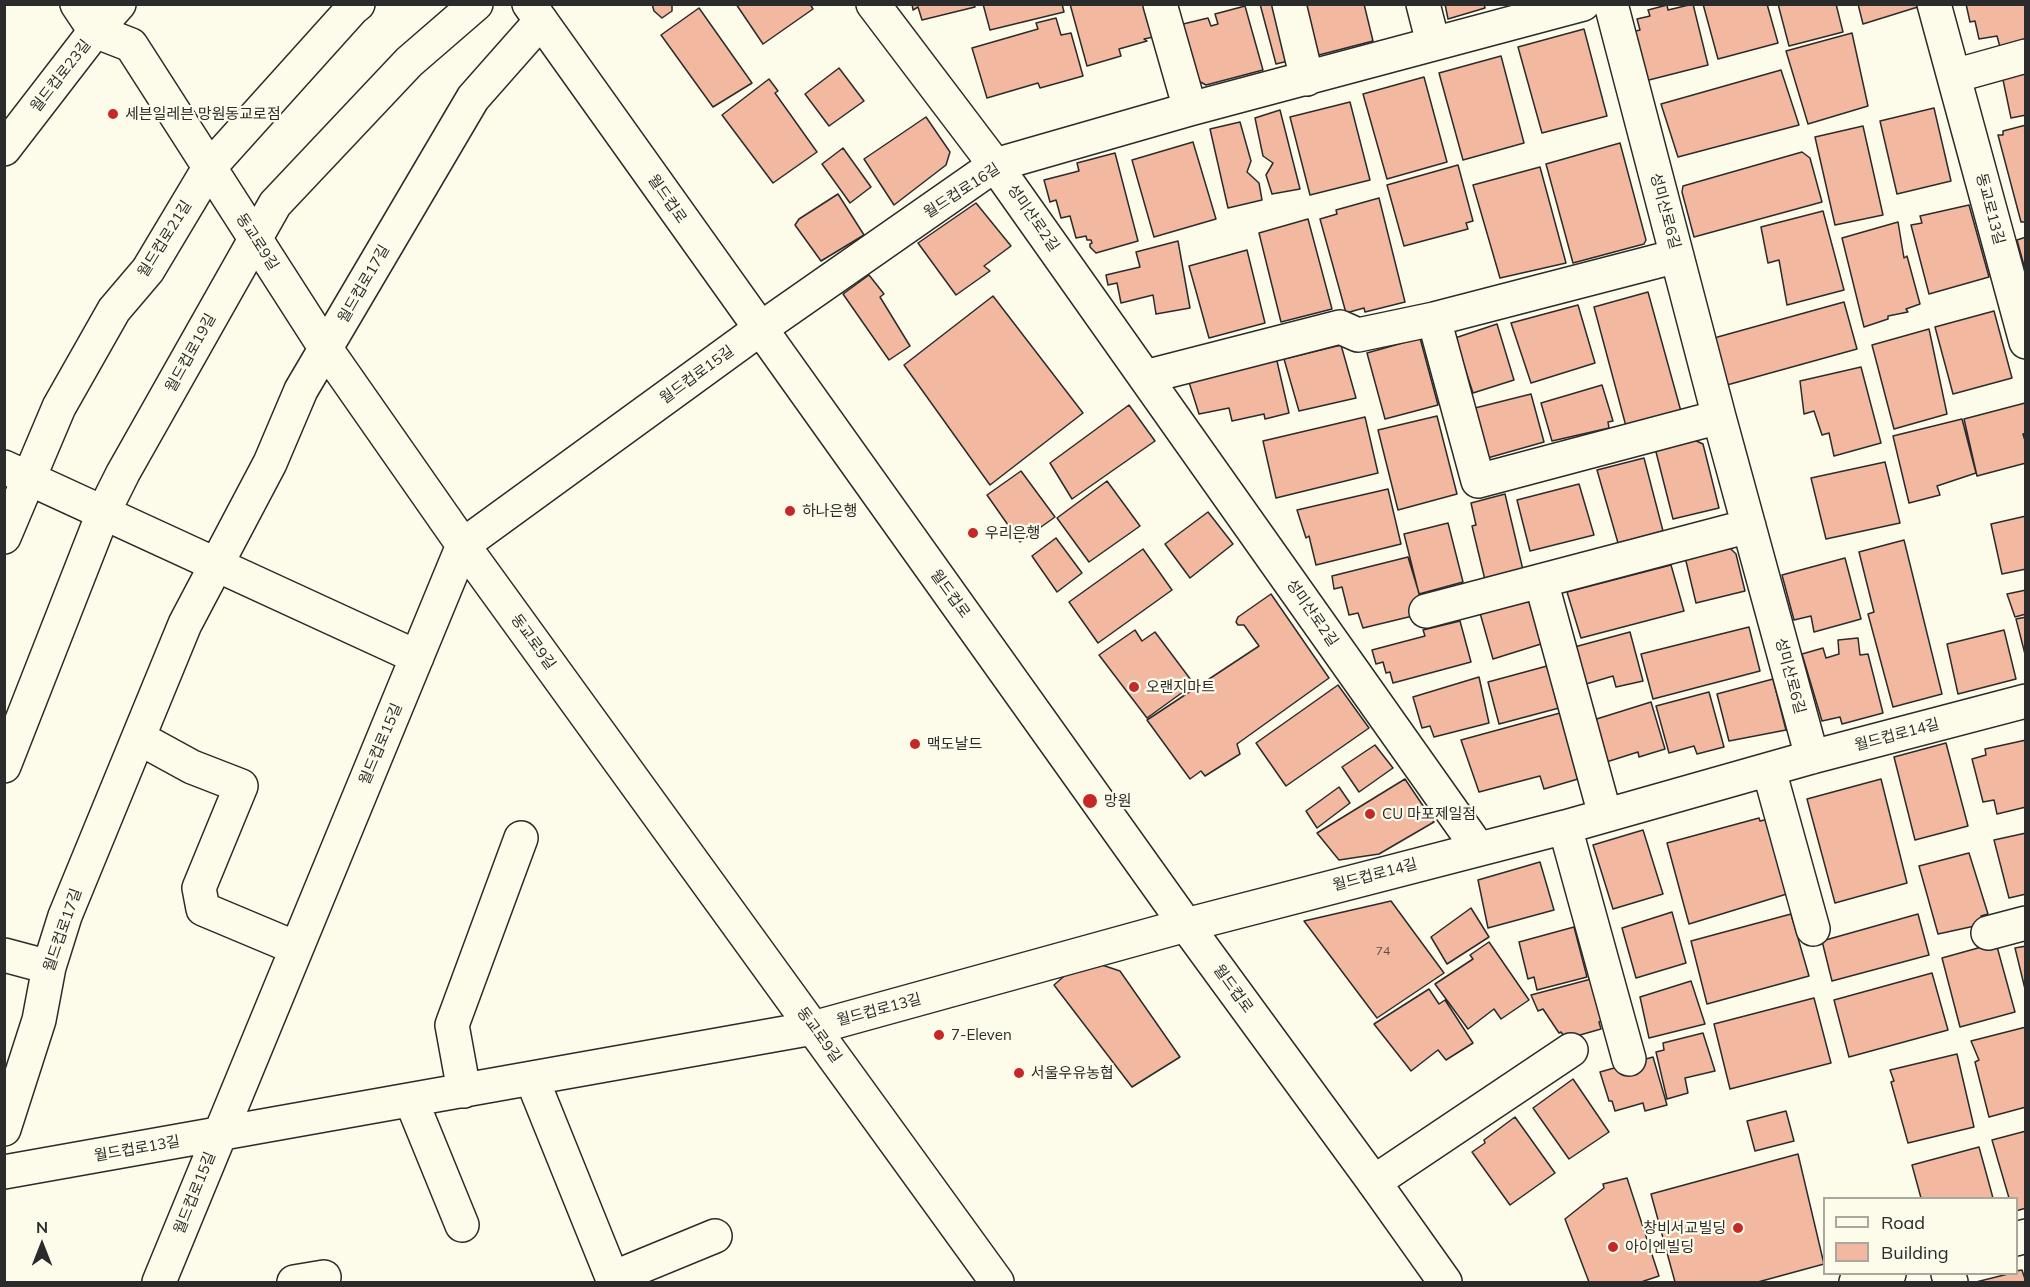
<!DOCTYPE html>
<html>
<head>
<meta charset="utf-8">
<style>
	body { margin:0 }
	#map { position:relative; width:2030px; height:1287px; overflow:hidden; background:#fdfbea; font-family:Mulish,sans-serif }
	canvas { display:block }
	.frame { position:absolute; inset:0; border:6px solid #2b2b2b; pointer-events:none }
	.legend { position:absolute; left:1823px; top:1197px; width:195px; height:78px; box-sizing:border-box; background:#fdfbea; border:2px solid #a9a89e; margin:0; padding:8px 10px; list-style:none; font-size:18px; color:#2b2b2b }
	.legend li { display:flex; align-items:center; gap:12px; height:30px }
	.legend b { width:30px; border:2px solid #a9a89e }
	.north { position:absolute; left:12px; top:1215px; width:60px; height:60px; -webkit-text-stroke:4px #fdfbea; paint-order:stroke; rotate:0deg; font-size:16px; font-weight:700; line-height:24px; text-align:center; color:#2b2b2b }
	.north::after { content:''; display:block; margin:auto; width:21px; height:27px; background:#2b2b2b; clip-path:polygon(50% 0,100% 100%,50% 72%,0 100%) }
</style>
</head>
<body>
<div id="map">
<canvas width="2030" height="1287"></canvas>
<div class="frame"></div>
<ul class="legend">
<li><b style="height:8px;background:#fdfbea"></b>Road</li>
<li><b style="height:16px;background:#f2b8a0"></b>Building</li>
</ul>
<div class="north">N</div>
</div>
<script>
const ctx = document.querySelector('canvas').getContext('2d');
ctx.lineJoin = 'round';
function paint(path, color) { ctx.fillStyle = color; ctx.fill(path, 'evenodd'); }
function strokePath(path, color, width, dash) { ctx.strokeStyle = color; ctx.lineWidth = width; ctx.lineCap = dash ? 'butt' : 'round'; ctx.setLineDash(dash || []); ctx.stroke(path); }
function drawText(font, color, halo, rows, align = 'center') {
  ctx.font = font + ' Mulish,"Noto Sans KR",sans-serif'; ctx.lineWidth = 4.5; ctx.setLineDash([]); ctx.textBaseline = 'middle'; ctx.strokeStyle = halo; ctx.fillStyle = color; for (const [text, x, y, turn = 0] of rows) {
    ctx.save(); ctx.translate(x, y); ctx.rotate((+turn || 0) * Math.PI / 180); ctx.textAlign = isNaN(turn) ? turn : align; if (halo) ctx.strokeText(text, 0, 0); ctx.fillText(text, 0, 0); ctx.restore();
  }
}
const building = new Path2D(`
	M652,4H672V11L662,18L654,11Z
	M736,4H810L813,9L763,44Z
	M912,4H974L975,7L922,20L918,7L913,10Z
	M983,4H1062L1064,12L990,30Z
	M1070,4H1149L1158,36L1144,39L1147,41L1119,49L1121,56L1087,66Z
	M1260,4H1286L1300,58L1276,64Z
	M1302,4H1364L1373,41L1315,56Z
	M1445,4H1484L1485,8L1448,19Z
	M1693,4L1708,65L1645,81L1632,32L1640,30L1637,19L1650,16L1648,10L1667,5L1668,10Z
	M1703,4H1767L1778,43L1718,59Z
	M1778,4H1836L1843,32L1789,46Z
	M1858,4H1920L1921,6L1863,24Z
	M1966,4H2026V39L2000,47L1997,36L1979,39L1975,21L1970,22Z
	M1245,6L1263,70L1206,85L1193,78L1179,25L1208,18L1211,26L1218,24L1215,14Z
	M699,8L752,83L713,107L661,35Z
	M1056,18L1061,35L1071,33L1083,76L1040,88L1038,83L987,98L972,48L1038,29L1036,23Z
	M1584,29L1607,116L1542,133L1518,47Z
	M1852,33L1868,106L1808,124L1786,51Z
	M1501,56L1524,143L1463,160L1439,73Z
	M839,68L864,101L829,126L805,94Z
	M2026,69V115L2011,118L2002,75Z
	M1781,70L1799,125L1678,157L1661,104Z
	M1424,77L1447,162L1387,179L1363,94Z
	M769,79L778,91L775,93L817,152L773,183L722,115Z
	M1350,102L1370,180L1310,195L1290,117Z
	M1934,108L1951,181L1897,194L1880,121Z
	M1280,110L1300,189L1272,194L1266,175L1273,163L1263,156L1255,118Z
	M926,117L950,152L946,165L894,205L864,159Z
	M1240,122L1251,161L1247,172L1259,183L1262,200L1228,208L1210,129Z
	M2026,125V222H2021L1998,135H2003V131Z
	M1863,126L1883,215L1835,225L1815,137Z
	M1193,142L1216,219L1154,237L1132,160Z
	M1620,143L1646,240L1644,244L1573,263L1546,164Z
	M843,148L871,187L850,203L822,164Z
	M1802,152L1810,158L1822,202L1694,237L1682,192L1683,186Z
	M1115,153L1138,241L1096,253L1090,247V244L1092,243L1091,240H1087L1086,236L1076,238L1070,216L1061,218L1056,200L1050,202L1044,180L1079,171L1077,163Z
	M1458,165L1473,221L1466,223L1468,229L1404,246L1387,185Z
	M1540,167L1566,263L1500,278L1473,185Z
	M838,194L864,235L821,261L795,225L799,219Z
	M1379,198L1405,302L1365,312L1364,308L1346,313L1320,219L1337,214L1336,210Z
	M976,203L1011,246L984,266L990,271L956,295L918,243Z
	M1969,205L1989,277L1929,294L1911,225L1922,223L1920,216Z
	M1823,211L1844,290L1787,305L1779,260L1768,263L1761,227Z
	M1308,219L1332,309L1281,322L1259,233Z
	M1898,222L1904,258L1907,256L1920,304L1906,309L1908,312L1888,316V319L1864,327L1842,238Z
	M2026,237V273L2017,240Z
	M1178,241L1190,308L1156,314L1153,295L1121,303L1117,283L1108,285L1106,275L1140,267L1136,252Z
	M1247,250L1265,323L1209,338L1189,266Z
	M869,275L884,294L880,297L910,346L889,360L843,294Z
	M1648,292L1682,415L1627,430L1594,307Z
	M993,296L1083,413L990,485L904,365Z
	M1844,302L1857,349L1727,385L1714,338Z
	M1578,305L1595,363L1531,383L1511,323Z
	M1994,311L2012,378L1953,394L1935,327Z
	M1497,324L1514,380L1473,393L1455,338Z
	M1929,329L1947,414L1894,429L1872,345Z
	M1420,338L1438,405L1385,419L1367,353Z
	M1341,345L1356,398L1299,411L1284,359Z
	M1276,357L1289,413L1265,419L1264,414L1232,421L1229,408L1199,414L1188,379Z
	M1861,367L1881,443L1834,456L1829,433L1822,435L1814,411L1804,414L1800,381Z
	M1602,385L1613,421L1608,422L1609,428L1552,441L1541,403Z
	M1531,394L1544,442L1484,459L1471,409Z
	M2025,403L2026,433L2023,434L2026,444V463L1977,476L1964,419Z
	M1129,405L1155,441L1072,499L1050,463Z
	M1437,416L1457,494L1398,510L1378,430Z
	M1365,417L1378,473L1276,498L1263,441Z
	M1962,419L1976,473L1937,486L1940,495L1909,503L1893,436Z
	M1692,439L1703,444L1719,508L1673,519L1655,448Z
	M1644,458L1663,531L1618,543L1597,470Z
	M1885,462L1900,523L1826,539L1811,478Z
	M1021,471L1055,517L1020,542L987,495Z
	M1107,481L1140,526L1089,562L1057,518Z
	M1579,484L1594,535L1530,551L1517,500Z
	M1388,489L1401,544L1316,565L1309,536L1306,538L1297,510Z
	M1505,494L1523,570L1485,580L1472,526L1476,525L1471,503Z
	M1208,512L1233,544L1190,578L1165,544Z
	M2026,516V569L2002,574L1991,524Z
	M1448,523L1463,582L1419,594L1404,534Z
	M1056,538L1082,573L1057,592L1032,556Z
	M1904,540L1942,694L1893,707L1868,614L1874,612L1859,552Z
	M1728,546L1736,554L1745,591L1696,603L1685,557Z
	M1143,549L1172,590L1098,643L1069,602Z
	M1408,557L1425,613L1363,628L1358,613L1349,615L1342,587L1334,589L1332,576Z
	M1845,558L1861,619L1814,632L1811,616L1794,620L1782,575Z
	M1671,565L1684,611L1581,638L1567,592Z
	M2026,590V614L2015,617L2007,594Z
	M1271,594L1329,678L1237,744L1240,754L1205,776L1201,771L1190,779L1147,720L1259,646L1244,625H1238L1236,622L1238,617Z
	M1531,600L1541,644L1493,659L1480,613Z
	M2026,617V658L2016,619Z
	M1460,621L1471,662L1393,683L1390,672L1386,673L1383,662L1376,664L1372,650L1425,636L1423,630Z
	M1749,627L1760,671L1653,699L1641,654Z
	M1135,630L1142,641L1155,632L1194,684L1147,718L1099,655Z
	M2004,630L2016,679L1958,694L1947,644Z
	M1630,632L1643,681L1616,687L1613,676L1586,684L1583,673L1567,649Z
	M1858,638L1860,655L1868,654L1883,713L1842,724L1840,717L1822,721L1802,654L1823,648L1826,658L1839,654L1838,640Z
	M1547,666L1559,708L1499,724L1488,682Z
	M1479,677L1489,723L1434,737L1430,726L1422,728L1413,697Z
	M1773,679L1786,730L1729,741L1717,694Z
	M1338,685L1369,728L1286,786L1256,743Z
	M1709,692L1724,747L1697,754L1694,746L1669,753L1656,706Z
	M1651,702L1665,749L1639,757L1638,752L1600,764L1587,722Z
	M1560,713L1578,779L1544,789L1540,776L1479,792L1461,740Z
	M2026,740V807L1997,814L1994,800L1983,802L1972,759L1986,755L1985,749Z
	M1946,743L1968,826L1915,840L1894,757Z
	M1375,745L1393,768L1359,792L1342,767Z
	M1405,779L1434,822L1379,854L1339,860L1317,833Z
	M1881,779L1907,883L1835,903L1807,799Z
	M1339,787L1350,803L1317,828L1306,811Z
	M1759,818L1760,821L1769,819L1790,893L1689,924L1667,843Z
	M1643,830L1663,894L1613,909L1593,845Z
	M2026,833V894L2009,898L1994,840Z
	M1969,853L1988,914L1981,916L1984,924L1938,934L1919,866Z
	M1540,862L1554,910L1488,928L1478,880Z
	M1391,901L1444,973L1377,1018L1304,921Z
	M1471,908L1489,937L1447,964L1431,937Z
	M1672,912L1686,963L1636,978L1622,928Z
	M1791,914L1809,976L1707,1004L1691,941Z
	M1918,914L1929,955L1832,981L1822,941Z
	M1574,927L1587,977L1537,990L1534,977L1528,979L1519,942Z
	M1489,942L1529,1000L1501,1019L1494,1009L1468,1029L1435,984L1473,959L1470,955Z
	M1996,943L2015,1012L1960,1027L1942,958Z
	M2026,946V993L2015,948Z
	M1093,962L1120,971L1180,1057L1132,1087L1054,985L1070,971Z
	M1932,973L1948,1030L1849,1057L1834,1000Z
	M1595,978L1606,1019L1599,1022L1601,1029L1566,1039L1561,1032L1559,1033L1543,1009L1538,1011L1531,995Z
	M1691,981L1705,1024L1649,1038L1640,997Z
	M1429,989L1439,1004L1445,1000L1473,1043L1446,1060L1438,1050L1411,1071L1374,1024Z
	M1814,998L1831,1063L1730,1089L1714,1024Z
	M2026,1027V1107L1989,1117L1975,1062L1979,1060L1971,1041Z
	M1703,1033L1715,1071L1685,1078L1688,1093L1667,1099L1656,1052L1664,1050L1663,1043Z
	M1957,1054L1974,1127L1908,1143L1891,1082L1894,1081L1890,1070Z
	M1653,1057L1667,1105L1645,1111L1643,1103L1615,1111L1612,1101H1609L1600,1072Z
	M1573,1079L1609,1132L1569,1159L1533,1108Z
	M1786,1111L1794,1141L1755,1151L1747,1121Z
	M1515,1117L1555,1173L1510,1205L1472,1152L1485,1143L1484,1140Z
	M2026,1131V1208L2016,1211V1198H2009L1992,1140Z
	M1979,1147L1993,1198H1921L1912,1165Z
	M1798,1154L1824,1264L1758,1282H1675L1651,1194Z
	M1627,1178L1659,1276L1641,1282H1589L1565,1219L1604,1188L1603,1184Z
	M2022,1270L2026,1282H1976L2008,1274H2016V1271Z`);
const minor = new Path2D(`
	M77,4L95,31L131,45L326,349L463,545L997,1282
	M873,4L995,165L1478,848
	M1160,4L1190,109
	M1289,4L1307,79
	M1423,4L1433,43
	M1611,4L1719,417L1812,757
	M1934,4L2026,342
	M1954,76L2026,56
	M4,149L95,31L119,4
	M1434,319L1478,481L1719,417
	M1145,377L1340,327L1358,335L1434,319L1677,256
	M4,467L417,657
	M4,537L59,407L114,310L148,270L209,168L353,8L358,4
	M1541,581L1605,815
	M1426,611L1749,526
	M139,738L192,767L241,786L199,888L203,909L296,948
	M4,766L104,511L123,473L275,204L409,62L476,4
	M1769,770L1813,929
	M1565,827L1629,1059
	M1988,933L2026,923
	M4,955L49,967
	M532,1079L614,1282
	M464,1091L452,1025L521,838
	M411,1100L462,1225
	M4,1129L39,1020L49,967L65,916L185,624L270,463L301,390L473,98L541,21
	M4,1172L813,1028L1186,925L1565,827L1812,757L2026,701
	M1374,1182L1571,1050
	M2016,1239L2026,1236
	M1948,1274L1951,1282
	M613,1278L715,1236
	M159,1282L463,545L760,329L995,165L1190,109L1583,4
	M294,1282L324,1277
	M1856,1282L1889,1274`);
const major = new Path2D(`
	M529,4L1186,925L1374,1182L1445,1282`);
const markers = [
	[113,114,6,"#c62828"],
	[790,511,6,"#c62828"],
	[973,533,6,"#c62828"],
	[1134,687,6,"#c62828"],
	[915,744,6,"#c62828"],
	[1090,801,8,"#c62828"],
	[1370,814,6,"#c62828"],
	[939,1035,6,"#c62828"],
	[1019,1073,6,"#c62828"],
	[1738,1228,6,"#c62828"],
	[1613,1247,6,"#c62828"]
];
const numberNames = [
	["74",1383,951]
];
const streetNames = [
	["월드컵로23길",61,76,-52],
	["월드컵로16길",962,191,-33],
	["월드컵로",667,199,55],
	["동교로13길",1990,209,75],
	["성미산로6길",1665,211,75],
	["성미산로2길",1033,218,55],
	["월드컵로21길",165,239,-58],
	["동교로9길",257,242,57],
	["월드컵로17길",364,284,-60],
	["월드컵로19길",191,353,-61],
	["월드컵로15길",697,375,-36],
	["월드컵로",950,594,54],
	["성미산로2길",1312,613,55],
	["동교로9길",533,642,54],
	["성미산로6길",1790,676,75],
	["월드컵로14길",1897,735,-15],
	["월드컵로15길",381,744,-67],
	["월드컵로14길",1375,875,-15],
	["월드컵로17길",63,930,-71],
	["월드컵로",1233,989,54],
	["월드컵로13길",879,1010,-15],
	["동교로9길",819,1035,54],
	["월드컵로13길",137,1149,-10],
	["월드컵로15길",195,1193,-68]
];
const poiNames = [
	["세븐일레븐 망원동교로점",125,114],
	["하나은행",802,511],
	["우리은행",985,533],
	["오랜지마트",1146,687],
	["맥도날드",927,744],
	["망원",1104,801],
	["CU 마포제일점",1382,814],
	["7-Eleven",951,1035],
	["서울우유농협",1031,1073],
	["창비서교빌딩",1726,1228,"right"],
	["아이엔빌딩",1625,1247]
];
paint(building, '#f2b8a0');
strokePath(building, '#2b2b2b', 1.5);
strokePath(minor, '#2b2b2b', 36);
strokePath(major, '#2b2b2b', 36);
strokePath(minor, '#fdfbea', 33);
strokePath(major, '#fdfbea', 33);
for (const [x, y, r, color] of markers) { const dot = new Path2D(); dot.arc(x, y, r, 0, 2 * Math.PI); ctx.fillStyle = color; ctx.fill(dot); strokePath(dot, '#fdfbea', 2); }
drawText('12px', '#5d4e48', null, numberNames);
drawText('15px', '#2b2b2b', '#fdfbea', streetNames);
drawText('15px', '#2b2b2b', '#fdfbea', poiNames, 'left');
</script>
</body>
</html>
